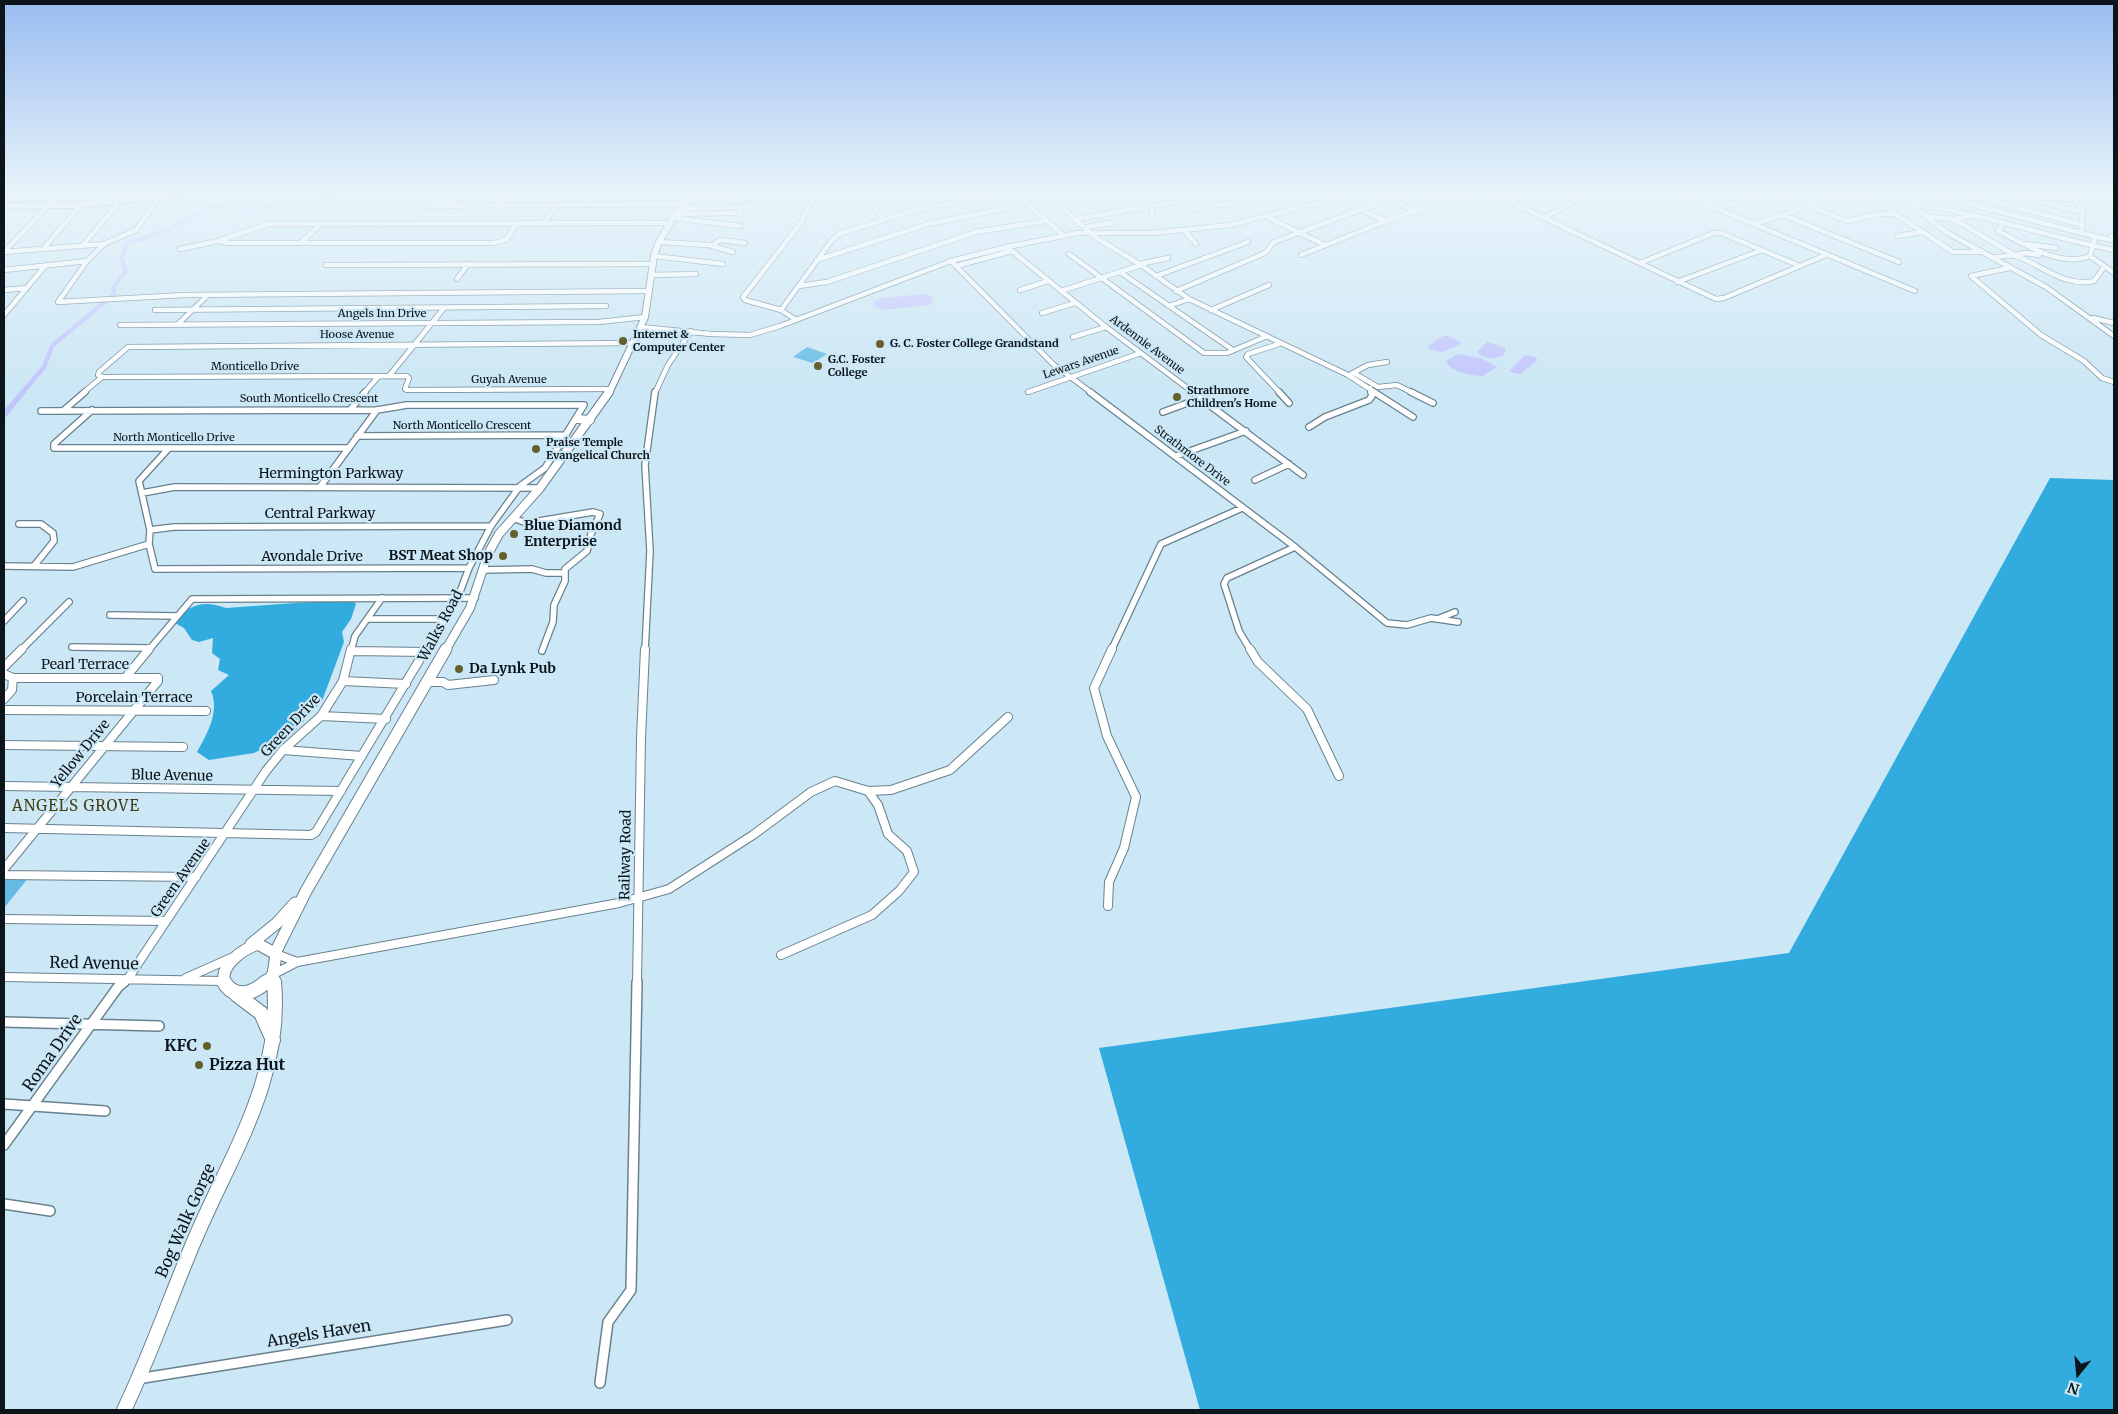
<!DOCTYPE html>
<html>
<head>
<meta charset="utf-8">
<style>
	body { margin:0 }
	#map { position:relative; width:2118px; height:1414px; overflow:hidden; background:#cce7f5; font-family:Merriweather,serif }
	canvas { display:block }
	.frame { position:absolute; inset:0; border:5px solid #0b151a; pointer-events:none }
	.north { position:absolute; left:2053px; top:1349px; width:50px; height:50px; -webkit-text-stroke:4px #cce7f5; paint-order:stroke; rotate:197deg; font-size:14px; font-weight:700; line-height:20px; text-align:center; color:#0b151a }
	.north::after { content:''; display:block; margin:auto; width:18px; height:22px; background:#0b151a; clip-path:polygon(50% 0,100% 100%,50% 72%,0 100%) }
</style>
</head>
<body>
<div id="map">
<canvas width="2118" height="1414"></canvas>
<div class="frame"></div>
<div class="north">N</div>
</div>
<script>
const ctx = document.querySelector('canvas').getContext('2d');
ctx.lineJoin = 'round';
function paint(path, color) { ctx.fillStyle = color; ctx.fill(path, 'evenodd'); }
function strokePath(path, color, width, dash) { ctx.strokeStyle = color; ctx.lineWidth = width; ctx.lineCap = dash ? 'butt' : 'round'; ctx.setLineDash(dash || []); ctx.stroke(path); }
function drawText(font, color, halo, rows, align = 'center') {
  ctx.font = font + ' Merriweather,serif'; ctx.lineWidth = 4.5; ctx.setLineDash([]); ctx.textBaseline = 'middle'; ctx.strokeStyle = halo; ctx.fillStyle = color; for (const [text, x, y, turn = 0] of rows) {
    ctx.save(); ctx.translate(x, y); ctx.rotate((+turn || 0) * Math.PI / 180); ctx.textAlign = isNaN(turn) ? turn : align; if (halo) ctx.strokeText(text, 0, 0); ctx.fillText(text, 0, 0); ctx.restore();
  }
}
const green = new Path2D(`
	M807,347L827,354L813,363L793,357Z
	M4,876L29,877L4,908Z`);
const forest = new Path2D(`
	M2050,478L2114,480V1410H1200L1099,1048L1789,953Z
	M351,599L356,604L351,619L342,632L344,642L322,701L292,734L254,753L209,760L197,752C207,734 220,712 211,691L229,675L218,670L220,659L212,653L213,638L199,642L192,640L184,628L171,621C191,606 200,599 226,608Z`);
const water = new Path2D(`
	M924,294L931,296L934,302L929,305L883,310L873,306L874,302L881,298Z
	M1443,336H1448L1461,342V344L1443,352L1428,349V346Z
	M1487,342L1506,348L1504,355C1495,360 1484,359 1477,352Z
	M1458,354L1481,358L1497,367L1483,376C1473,376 1450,372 1446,361Z
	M1525,355L1535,357L1538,360L1520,374L1510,372V370Z`);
const canalFar1 = new Path2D(`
	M22,393L44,367L52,346L114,294L113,288L126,271L122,258L126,244C140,239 154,236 168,229C191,218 203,207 230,204L239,211L352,194`);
const canal = new Path2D(`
	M4,415L23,392`);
const minorFar3 = new Path2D(`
	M816,194H864
	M864,194L883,219
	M906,194L919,209
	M1020,194L1021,198L1064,236
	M1047,194L1095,237L1141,265L1189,299L1348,375L1376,393
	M1257,194L1277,205
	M1379,194L1415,211
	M1428,194L1445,201
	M1493,194L1716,299L1724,298L1826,255
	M1671,194L1715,208L1915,291
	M1735,194L1746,199
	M1779,194L1847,221L1879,214H1894
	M1865,194L1953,252H1980
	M1897,194L1946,232L2046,287L2114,336
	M1931,194L2081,233L2083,212L2071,194
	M1965,194L2083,225
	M2004,194L2083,212
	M417,197V204L425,206L684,204
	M88,199L93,194
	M1337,199L1386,221
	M2021,199L2025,196L2077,200
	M688,200L715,198L744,200
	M1510,201L1529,194
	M587,204L597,194
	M634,204L642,194
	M679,204L686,194
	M1909,204C1978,211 2045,237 2114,250
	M451,205L459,194
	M499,205L509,194
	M541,205L551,194
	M1152,207V215
	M1716,208L1766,194
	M679,209L757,206
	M676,214L734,213
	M1783,215L1899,262
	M1265,216L1325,245
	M1545,217L1589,194
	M1927,217L1954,219L1973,216
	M673,218L740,226
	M1077,219L1181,201L1195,209L1238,202
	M1954,219L2014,255L2025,253L2039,255
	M2004,222L1998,231C2025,244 2060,268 2090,256
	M543,224L557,205
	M1753,224L1842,197L1869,196
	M1086,227L1111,223
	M1185,231L1196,244
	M2081,233L2111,240V236
	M1897,236L1922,232
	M2095,237L2090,256L2114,273
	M218,241L226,243H494L507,239L516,224
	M301,242L320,225
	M659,242L709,245L733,252
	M104,244L87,261L58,302L185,295L650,291
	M2026,244L2056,248
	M83,245L116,206
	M711,246L720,240L745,243
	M1007,247L1106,327L1194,393
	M44,248L78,208
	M180,249L218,241L269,224L670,223
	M4,252L104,244L136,230L156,202
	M4,252L59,194
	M1069,254L1204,353H1227L1265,337
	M1301,255L1386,221L1467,194
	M654,256L723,264
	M1992,258C1999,257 2009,254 2016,256C2042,265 2065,288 2094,281L2104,267
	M817,260L928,224L1027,204
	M951,261L1053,364L1092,393
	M1640,263L1714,233H1721L1800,266
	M1140,264L1168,258
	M326,265L654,264
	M956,266L1012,251
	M2009,268L1971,276L2041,335L2084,361L2102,378L2114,382
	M4,270L87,261
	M1120,272L1233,350
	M652,275L696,274
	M1156,276L1248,242
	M457,279L468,264
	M1677,282L1762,250
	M799,286L827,282L976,232L1045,221
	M4,290L27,288
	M1020,290L1048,281
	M1061,291L1141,265
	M1176,291L1265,253L1274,242L1360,210L1413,194
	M1169,306L1189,299
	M155,310L606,306
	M781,310L832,240L839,234L919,209L998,194
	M1211,310L1269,285
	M1042,313L1075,303
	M4,315L45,266
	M2093,318L2114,323
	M796,320L781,310L745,300L743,297L800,224L816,194
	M120,325L599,322L645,317
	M177,325L208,295
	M641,327L711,334L750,335L780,326L951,261L1007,247L1078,233H1154L1230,225L1354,194
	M1073,337L1106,327
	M1279,344L1248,354L1246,357L1280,393
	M1354,373L1378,387L1397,385L1413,393
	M1351,374L1368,365L1387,362
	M389,376L444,308
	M102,377L98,375L99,372L128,347L634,343
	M102,377L407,376L409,378L405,389L407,390L611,389
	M1370,388L1371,393
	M1028,392L1141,353
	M83,393L102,377
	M364,393L379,376
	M655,393L668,365L691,331`);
const minorFar2 = new Path2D(`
	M1090,392L1295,547L1387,623L1407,625L1431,618L1458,622
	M1192,392L1303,475
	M1279,392L1289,403
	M1374,392L1413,417
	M1411,392L1433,403
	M64,410L85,392
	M92,410L54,444V448H349
	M350,410L365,392
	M41,411L377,410L407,405H584L545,468L520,486L491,526L469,568L458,597L426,651
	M1163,412L1201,398
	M1309,427L1325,417L1369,400L1372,396L1371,392
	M357,436L566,435
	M169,448L139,481L150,530L149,544L155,569L469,568
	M1176,456L1246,431
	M1255,480L1289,464
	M320,487L377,410
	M142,493L175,487L540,488
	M512,518L527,523L593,512L600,514L591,534L587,551L565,569V573
	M19,524H41L53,533L54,541L34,566
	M150,530L174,527L491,526
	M4,566L73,567L149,544
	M483,570L532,569L546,573H565V581L554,605L553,622L542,651
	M110,615L177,616
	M1440,618L1455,612
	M369,619H445
	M4,621L23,601
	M72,647L150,648
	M20,651L69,602
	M148,651L192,599L475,598
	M351,651L355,636L382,598
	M645,651L650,551L645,465L655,392
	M1111,651L1161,544L1242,508
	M1251,651L1239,631L1224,584L1227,578L1295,547`);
const minorFar1 = new Path2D(`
	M1250,649L1258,662L1307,709L1339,776
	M352,651L426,652
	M4,667L22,649
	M4,674L13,678H158V681L4,869
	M126,677L149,649
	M343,681L406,684
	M427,682H443L448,685L494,680
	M4,699L12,690L13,678
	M4,710L206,711
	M321,716L386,719
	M4,745L183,747
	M283,750L362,756
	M4,786L341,791
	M4,828L311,835L316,832L426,649
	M4,875L196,877
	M1108,906L1109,882L1124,848L1136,797L1107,736L1094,688L1112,649
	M4,919L165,921
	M276,954L297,962
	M781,955L872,915L899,891L914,872L907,851L888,834L878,805L868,791
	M274,974L297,962L619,903L669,889L753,835L811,792L835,781L868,791L891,790L950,770L1008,717
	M4,977L223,981
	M186,978L231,958
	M122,984L127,980L266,771L283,750L321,716L343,681L351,649
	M637,984L641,738L645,649`);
const minor = new Path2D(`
	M4,1022L159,1026
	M4,1104L105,1111
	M4,1145L118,987L124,982
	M4,1204L50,1211
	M137,1379L507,1320
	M600,1383L608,1322L631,1290L637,982`);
const tertiary = new Path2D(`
	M4,206L78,205L186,194`);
const primaryFar3 = new Path2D(`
	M609,393L645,317L654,256L659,242L673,218L693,194`);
const primaryFar2 = new Path2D(`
	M577,419L590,420
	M445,651L470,608L488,554L499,534L540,488L609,392`);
const primaryFar1 = new Path2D(`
	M251,944L277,923L295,903
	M275,953L306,891L446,649
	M273,975L274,984
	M225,984C218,965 244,949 258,944L276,954L273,975L264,984`);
const primary = new Path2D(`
	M224,982C235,1000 252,994 266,982
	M237,995L261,1013L273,1040
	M124,1410C151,1354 171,1295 195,1239C231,1154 283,1079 274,982`);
const markers = [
	[623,341,5,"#655f2c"],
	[880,344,5,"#655f2c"],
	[818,366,5,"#655f2c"],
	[1177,397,5,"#655f2c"],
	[536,449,5,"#655f2c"],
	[514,534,5,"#655f2c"],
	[503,556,5,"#655f2c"],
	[459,669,5,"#655f2c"],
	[207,1046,5,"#655f2c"],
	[199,1065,5,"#655f2c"]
];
const farStreetnames = [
	["Angels Inn Drive",382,314],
	["Hoose Avenue",357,335],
	["Ardennie Avenue",1147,345,37],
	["Lewars Avenue",1081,363,-19],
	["Monticello Drive",255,367],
	["Guyah Avenue",509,380],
	["South Monticello Crescent",309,399],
	["North Monticello Crescent",462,426],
	["North Monticello Drive",174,438],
	["Strathmore Drive",1192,456,37]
];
const farPoinames = [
	["Internet &",633,335],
	["Computer Center",633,348],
	["G. C. Foster College Grandstand",890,344],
	["G.C. Foster",828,360],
	["College",828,373],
	["Strathmore",1187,391],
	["Children's Home",1187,404],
	["Praise Temple",546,443],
	["Evangelical Church",546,456]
];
const streetNames = [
	["Hermington Parkway",331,474],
	["Central Parkway",320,514],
	["Avondale Drive",312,557],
	["Walks Road",441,626,-62],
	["Pearl Terrace",85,665],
	["Porcelain Terrace",134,698],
	["Green Drive",291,726,-47],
	["Yellow Drive",81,754,-51],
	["Blue Avenue",172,776,1],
	["Railway Road",626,855,-89],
	["Green Avenue",181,878,-55]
];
const poiNames = [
	["Blue Diamond",524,526],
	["Enterprise",524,542],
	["BST Meat Shop",493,556,"right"],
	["Da Lynk Pub",469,669]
];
const neighbourhoodNames = [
	["ANGELS GROVE",76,807]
];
const nearStreetnames = [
	["Red Avenue",94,964,1],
	["Roma Drive",53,1053,-55],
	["Bog Walk Gorge",186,1221,-66],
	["Angels Haven",319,1334,-9]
];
const nearPoinames = [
	["KFC",197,1046],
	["Pizza Hut",209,1065,"left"]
];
paint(green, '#64bbe5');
paint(forest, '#32abde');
paint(water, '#c2c5fc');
strokePath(canalFar1, '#c2c5fc', 4.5);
strokePath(canal, '#c2c5fc', 5.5);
strokePath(minorFar3, '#69818e', 6);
strokePath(minorFar2, '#69818e', 8);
strokePath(minorFar1, '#69818e', 10);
strokePath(minor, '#69818e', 12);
strokePath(tertiary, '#69818e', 8);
strokePath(primaryFar3, '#69818e', 8);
strokePath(primaryFar2, '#69818e', 10);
strokePath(primaryFar1, '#69818e', 13);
strokePath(primary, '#69818e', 16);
strokePath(minorFar3, '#fff', 4.5);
strokePath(minorFar2, '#fff', 5.5);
strokePath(minorFar1, '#fff', 8);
strokePath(minor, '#fff', 9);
strokePath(tertiary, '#fff', 5.5);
strokePath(primaryFar3, '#fff', 6);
strokePath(primaryFar2, '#fff', 8);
strokePath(primaryFar1, '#fff', 11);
strokePath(primary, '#fff', 14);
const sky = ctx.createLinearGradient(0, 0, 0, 392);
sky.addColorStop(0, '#99bbf0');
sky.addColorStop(0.49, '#e8f4fa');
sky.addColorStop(1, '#e8f4fa00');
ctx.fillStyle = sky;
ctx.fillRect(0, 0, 2118, 392);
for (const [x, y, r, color] of markers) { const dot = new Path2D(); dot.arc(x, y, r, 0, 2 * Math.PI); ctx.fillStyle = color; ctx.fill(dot); strokePath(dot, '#cce7f5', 2); }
drawText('11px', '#0b151a', '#cce7f5', farStreetnames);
drawText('bold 11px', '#0b151a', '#cce7f5', farPoinames, 'left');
drawText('14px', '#0b151a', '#cce7f5', streetNames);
drawText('bold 14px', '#0b151a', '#cce7f5', poiNames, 'left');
ctx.letterSpacing = '1px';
drawText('15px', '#433f15', '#cce7f5', neighbourhoodNames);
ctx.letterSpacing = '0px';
drawText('16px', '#0b151a', '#cce7f5', nearStreetnames);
drawText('bold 16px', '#0b151a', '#cce7f5', nearPoinames, 'right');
</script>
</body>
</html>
